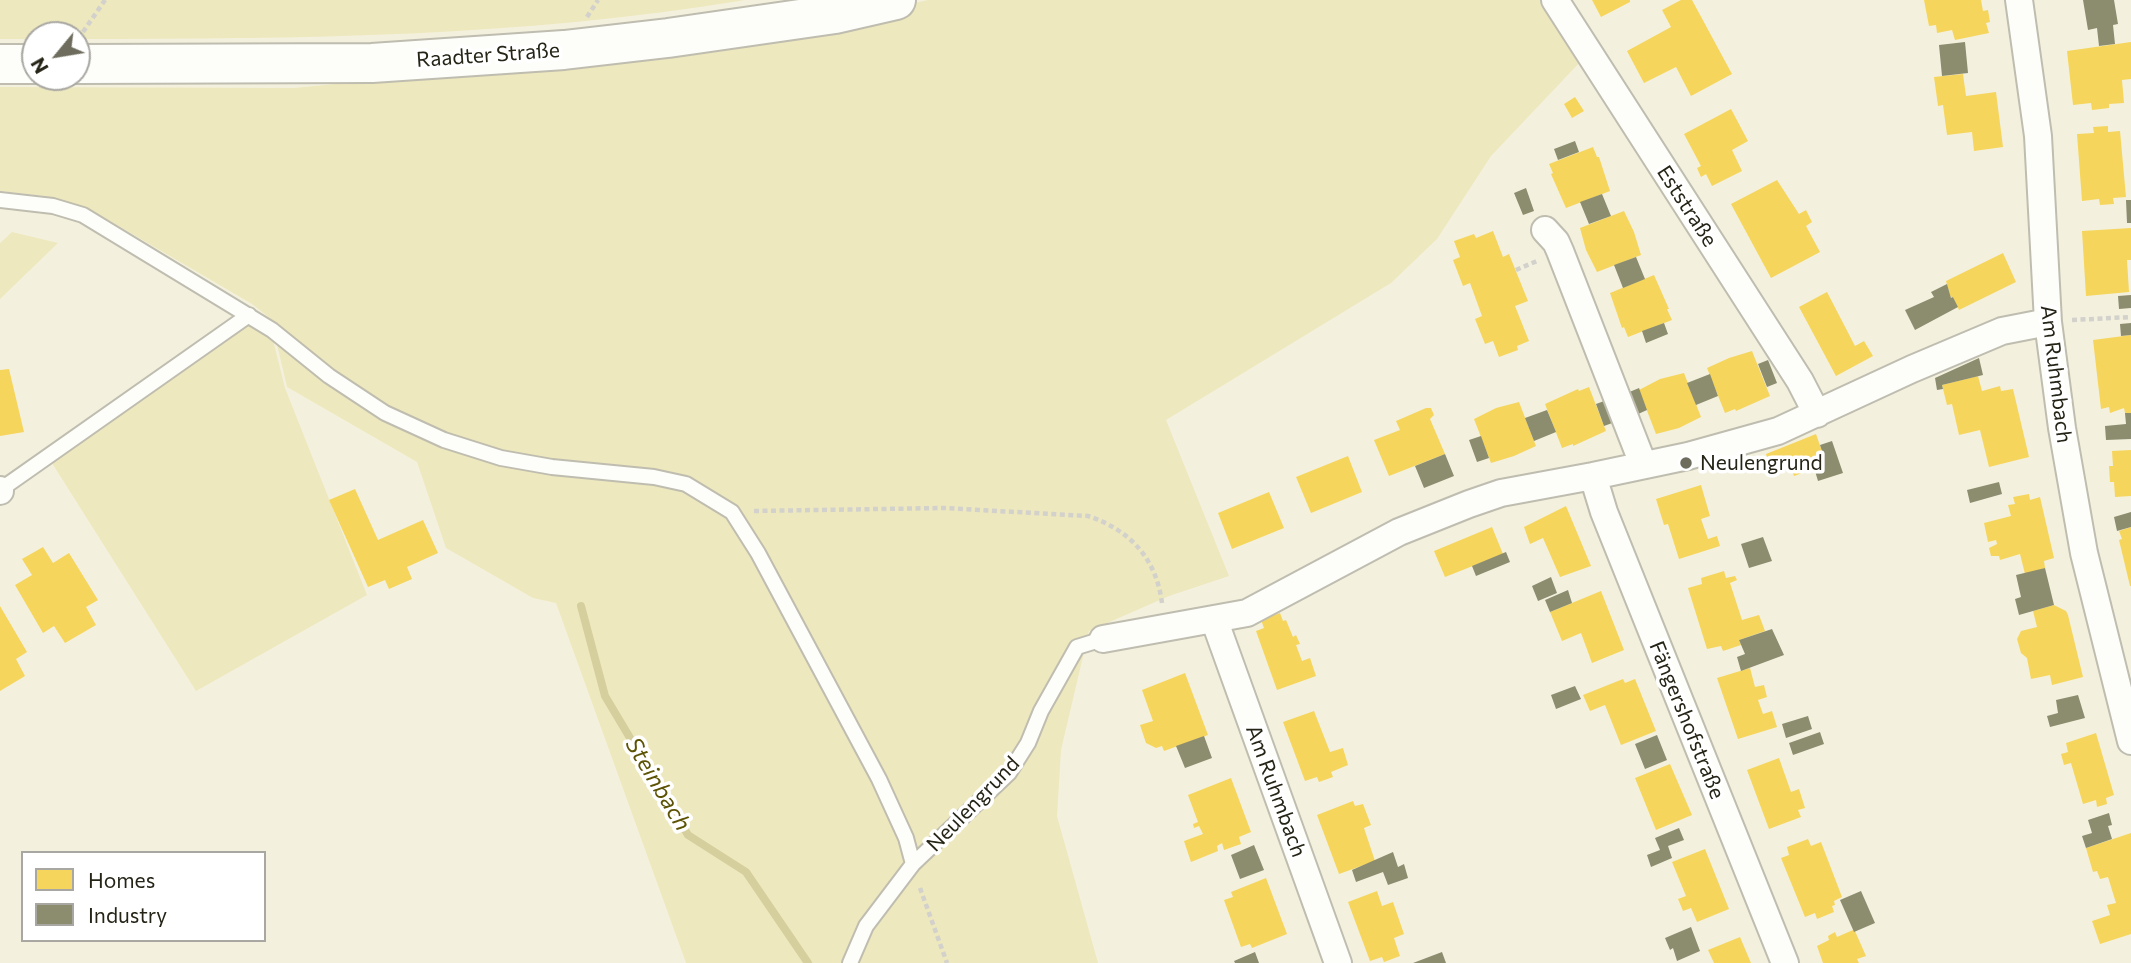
<!DOCTYPE html>
<html>
<head>
<meta charset="utf-8">
<style>
	body { margin:0 }
	#map { position:relative; width:2131px; height:963px; overflow:hidden; background:#f3f1de; font-family:Commissioner,sans-serif }
	canvas { display:block }
	.legend { position:absolute; left:21px; top:851px; width:245px; height:91px; box-sizing:border-box; background:#fff; border:2px solid #a8a7a2; margin:0; padding:9px 12px; list-style:none; font-size:21px; color:#252417 }
	.legend li { display:flex; align-items:center; gap:14px; height:35px }
	.legend b { width:35px; border:2px solid #a8a7a2 }
	.north { position:absolute; left:21px; top:21px; width:70px; height:70px; box-sizing:border-box; background:#fff; border:2px solid #a8a7a2; border-radius:50%; rotate:240deg; font-size:19px; font-weight:700; line-height:28px; text-align:center; color:#252417 }
	.north::after { content:''; display:block; margin:auto; width:24px; height:32px; background:#6d6c5d; clip-path:polygon(50% 0,100% 100%,50% 72%,0 100%) }
</style>
</head>
<body>
<div id="map">
<canvas width="2131" height="963"></canvas>
<ul class="legend">
<li><b style="height:19px;background:#f6d55c"></b>Homes</li>
<li><b style="height:19px;background:#8c8c6e"></b>Industry</li>
</ul>
<div class="north">N</div>
</div>
<script>
const ctx = document.querySelector('canvas').getContext('2d');
ctx.lineJoin = 'round';
function paint(path, color) { ctx.fillStyle = color; ctx.fill(path, 'evenodd'); }
function strokePath(path, color, width, dash) { ctx.strokeStyle = color; ctx.lineWidth = width; ctx.lineCap = dash ? 'butt' : 'round'; ctx.setLineDash(dash || []); ctx.stroke(path); }
function drawText(font, color, halo, rows, align = 'center') {
  ctx.font = font + ' Commissioner,sans-serif'; ctx.lineWidth = 7; ctx.setLineDash([]); ctx.textBaseline = 'middle'; ctx.strokeStyle = halo; ctx.fillStyle = color; for (const [text, x, y, turn = 0] of rows) {
    ctx.save(); ctx.translate(x, y); ctx.rotate((+turn || 0) * Math.PI / 180); ctx.textAlign = isNaN(turn) ? turn : align; if (halo) ctx.strokeText(text, 0, 0); ctx.fillText(text, 0, 0); ctx.restore();
  }
}
const green = new Path2D(`
	M0,0H745C524,37 300,39 77,39V35H35V39H0Z
	M928,0H1545L1582,60L1491,156L1437,239L1391,283L1166,420L1229,576L1169,596L1089,631L1061,750L1057,816L1098,963H686L556,603L533,598L446,548L417,462L287,387L271,319L252,304L93,211L44,196L0,191V87L294,88L561,62L839,20Z
	M12,232L58,243L0,299V243Z
	M249,315L271,332L285,388L367,595L196,691L50,460Z`);
const homes = new Path2D(`
	M1592,0H1630V2L1601,17Z
	M1681,0H1692L1732,74L1691,96L1676,67L1644,83L1627,51L1671,27L1662,10Z
	M1924,0H1981L1983,11L1988,10L1990,22L1986,23L1989,33L1955,40L1952,30L1937,33L1936,25L1929,26Z
	M2131,42V79L2122,80L2124,103L2109,104V108L2092,110L2091,103L2073,105L2067,51Z
	M1963,74L1966,96L1996,92L2003,147L1974,151L1972,132L1947,135L1943,105L1938,106L1934,77Z
	M1575,97L1584,111L1572,118L1564,104Z
	M1731,109L1748,141L1732,150L1742,171L1712,186L1706,174L1701,177L1697,168L1701,166L1684,134Z
	M2108,126V132L2120,131L2126,197L2113,198L2114,204L2100,205L2099,199L2082,201L2077,134L2094,133L2093,127Z
	M1593,147L1597,157H1599L1610,191L1566,208L1551,174L1553,173L1549,164Z
	M1777,180L1799,214L1806,210L1812,222L1806,226L1820,252L1771,278L1731,204Z
	M1624,211L1634,232L1641,255L1597,272L1586,250L1580,228Z
	M2131,228V260H2127L2129,292L2086,296L2082,231Z
	M1493,231L1503,257L1509,254L1528,301L1515,306L1529,341L1517,346L1518,350L1499,357L1493,341L1485,344L1475,319L1482,316L1470,283L1463,286L1453,260L1460,257L1454,241L1474,234L1476,238Z
	M2003,253L2016,282L1959,310L1953,297L1951,298L1946,281Z
	M1654,275L1669,309H1667L1672,320L1628,337L1624,327L1622,328L1610,293Z
	M1827,292L1855,346L1864,341L1873,356L1836,376L1799,307Z
	M2131,335V413H2125L2124,408L2110,413L2109,407L2101,409L2093,340Z
	M1752,351L1770,396L1736,411L1735,409L1725,413L1707,368L1729,358Z
	M9,369L24,432L0,436V370Z
	M1684,373L1701,417L1679,428L1656,434L1639,390L1660,379Z
	M1978,376L1982,391L2000,386L2001,391L2013,389L2029,457L1989,467L1980,430L1959,435L1952,404L1947,405L1942,385Z
	M1589,387L1606,431L1573,446V444L1562,448L1545,404L1578,389L1579,391Z
	M1519,402L1536,446L1514,456L1491,463L1474,419L1496,408Z
	M1426,408H1431L1434,415L1430,419L1445,454L1389,476L1374,440L1400,430L1396,421Z
	M1816,434L1824,457L1802,465L1805,472L1794,476L1791,468L1773,474L1766,454Z
	M2131,450V496L2115,497L2114,482H2110L2109,466H2113L2112,451Z
	M1348,456L1362,492L1311,513L1296,477Z
	M1701,485L1710,516L1701,519L1708,539L1717,536L1720,546L1679,559L1668,524L1664,525L1656,499Z
	M355,489L378,540L423,520L438,553L407,567L412,579L389,589L385,580L368,587L329,500Z
	M1269,492L1284,528L1232,549L1218,513Z
	M2029,494L2030,500L2040,497L2054,558L2044,561L2045,568L2025,574L2020,554L2000,560L1999,556H1991L1989,548L1997,544L1996,540L1988,542L1984,523L2011,516L2008,505L2015,504L2013,497Z
	M1566,506L1591,566L1560,577L1543,538L1530,544L1524,527Z
	M1492,527L1503,554L1445,577L1434,551Z
	M2131,527V586H2130L2119,540L2122,539L2119,531Z
	M43,547L53,563L69,553L98,600L86,607L96,625L65,643L54,626L43,633L15,585L32,575L22,559Z
	M1724,571L1726,578L1735,576L1737,580L1730,583L1742,620L1759,615L1765,631L1739,640L1741,645L1723,651L1721,646L1707,649L1688,588L1702,584L1701,578Z
	M1601,591L1624,650L1592,663L1581,633L1562,641L1550,612Z
	M2054,605L2066,611L2068,615L2083,677L2052,685L2050,675L2031,679L2027,658L2021,653L2017,639L2021,631L2037,627L2033,611Z
	M0,606L27,652L16,659L25,676L0,691Z
	M1280,613L1283,621L1286,620L1293,637L1296,635L1300,644L1296,645L1302,661L1310,658L1316,676L1277,690L1256,631L1264,628L1261,620Z
	M1750,668L1755,687L1764,685L1767,697L1758,700L1763,714L1772,711L1777,727L1738,739L1717,678Z
	M1185,673L1208,735L1164,751L1162,746L1156,748L1146,743L1140,725L1153,721L1142,690Z
	M1623,679L1625,683L1635,679L1656,731L1621,745L1605,705L1590,711L1583,695Z
	M1314,711L1330,752L1343,748L1348,765L1331,772L1333,777L1319,782L1317,777L1305,781L1283,722Z
	M2096,733L2114,795L2106,798L2107,804L2097,807L2096,800L2083,804L2071,763L2064,765L2061,754L2068,752L2066,743Z
	M1779,758L1791,792L1799,789L1805,808L1798,810L1801,817L1769,829L1747,770Z
	M1670,764L1692,815L1656,830L1635,778Z
	M1231,778L1251,832L1239,837L1241,844L1224,850L1222,843L1217,846L1218,851L1191,862L1184,841L1203,834L1199,826L1194,828L1193,824L1198,822L1188,795Z
	M1353,801L1355,806L1363,804L1371,825L1364,828L1375,861L1339,874L1317,815Z
	M2131,833V934L2100,944L2092,921L2110,915L2107,905L2116,903L2108,877L2100,879L2097,871L2093,872L2086,848Z
	M1808,839L1811,846L1821,842L1842,897L1834,901L1835,905L1832,906L1834,912L1817,919L1815,913L1805,917L1781,858L1789,855L1787,847Z
	M1705,849L1729,909L1697,922L1691,908L1683,911L1678,899L1686,896L1672,862Z
	M1266,878L1287,934L1252,948L1250,944L1241,947L1224,900L1233,897L1231,892Z
	M1377,891L1382,906L1393,902L1404,934L1394,938L1400,956L1384,962L1382,957L1370,961L1348,902Z
	M1853,930L1855,931L1866,956L1857,959L1859,963H1823L1817,946L1829,940L1828,936L1835,932L1837,937Z
	M1740,937L1751,963H1714L1708,950Z`);
const industry = new Path2D(`
	M2083,0H2114L2118,24L2113,25L2115,44L2099,46L2097,28L2088,30Z
	M1965,42L1968,73L1942,76L1939,45Z
	M1575,141L1579,152L1558,160L1554,149Z
	M1526,188L1534,211L1523,215L1514,193Z
	M1602,194L1611,216L1589,224L1580,202Z
	M2126,200H2131V223H2127Z
	M1636,257L1645,279L1623,288L1614,265Z
	M1947,284L1951,298L1953,297L1958,307L1915,330L1905,310L1934,297L1931,292Z
	M2131,295V308L2119,309L2118,296Z
	M1664,323L1668,334L1646,343L1642,331Z
	M2131,323V335L2121,336L2120,324Z
	M1979,358L1983,375L1942,385L1943,389L1937,390L1935,378Z
	M1768,360L1777,383L1767,387L1758,364Z
	M1710,374L1718,396L1696,405L1687,383Z
	M1639,388L1647,410L1636,415L1627,393Z
	M1607,400L1615,422L1604,426L1596,404Z
	M1547,410L1556,432L1534,441L1525,418Z
	M2125,413H2131V439L2106,440L2105,426L2126,424Z
	M1481,436L1489,458L1477,462L1469,440Z
	M1832,441L1843,473L1818,481L1812,461L1824,457L1820,445Z
	M1445,454L1454,476L1424,488L1415,466Z
	M1999,482L2002,494L1970,503L1967,490Z
	M2131,512V527L2117,531L2114,517Z
	M1763,537L1772,561L1749,568L1741,544Z
	M1506,552L1510,562L1476,576L1472,566Z
	M2045,568L2054,605L2019,615L2015,599L2021,597L2016,575Z
	M1551,577L1557,593L1538,601L1532,586Z
	M1568,590L1572,603L1550,612L1545,600Z
	M1772,629L1784,655L1741,671L1737,657L1745,654L1739,640Z
	M1575,686L1581,699L1556,709L1551,695Z
	M2078,695L2085,718L2050,727L2047,716L2058,713L2056,700Z
	M1808,716L1812,729L1786,738L1782,724Z
	M1820,732L1824,744L1793,755L1789,743Z
	M1657,735L1667,760L1645,769L1635,744Z
	M1204,736L1212,758L1185,768L1176,746Z
	M2109,813L2112,825L2108,826L2112,839L2086,848L2082,836L2092,833L2088,820Z
	M1679,828L1684,840L1668,846L1672,858L1651,867L1647,855L1660,850L1655,838Z
	M1254,845L1264,870L1240,879L1231,855Z
	M1393,852L1398,867L1404,864L1408,878L1388,885L1383,872L1356,882L1352,870Z
	M1861,891L1875,923L1854,932L1840,900Z
	M1691,927L1700,951L1677,961L1673,948L1670,950L1665,938Z
	M1255,952L1259,963H1235L1234,961Z
	M1442,952L1446,963H1413Z`);
const stream = new Path2D(`
	M581,606L605,696L688,835L746,872L808,963`);
const path = new Path2D(`
	M587,17L598,0
	M83,32L105,0
	M1516,270L1537,261
	M2072,320L2131,317
	M754,511L944,508L1088,516C1130,530 1156,558 1162,603
	M920,888L947,963`);
const service = new Path2D(`
	M0,200L53,206L83,215L272,330L329,376L385,413L444,440L501,458L552,467L654,477L686,484L732,512L758,553L879,779L906,838L913,864
	M0,490L249,315
	M850,963L866,926L913,864L1009,773L1028,743L1041,711L1077,647L1103,639`);
const minor = new Path2D(`
	M1555,0L1800,381L1817,414
	M2019,0L2038,136L2048,322L2062,428L2084,553L2131,741
	M1545,230L1556,242L1560,251L1643,464
	M1593,476L1604,512L1785,963
	M0,490V491
	M1214,619L1338,963
	M1103,639L1247,613L1399,532L1469,504L1501,493L1593,476L1688,456L1778,431L1912,369L2002,331L2048,322`);
const secondary = new Path2D(`
	M0,64H35
	M77,64L372,63L564,50L668,38L835,14L896,0`);
const markers = [
	[1686,463,7,"#6d6c5d"]
];
const streetNames = [
	["Raadter Straße",488,55,-4],
	["Eststraße",1687,206,57],
	["Am Ruhmbach",2056,374,83],
	["Fängershofstraße",1687,720,68],
	["Am Ruhmbach",1276,791,70],
	["Neulengrund",973,804,-46]
];
const poiNames = [
	["Neulengrund",1700,463]
];
const waterNames = [
	["Steinbach",658,784,59]
];
paint(green, '#eee8be');
paint(homes, '#f6d55c');
paint(industry, '#8c8c6e');
strokePath(stream, '#d5cf9e', 8);
strokePath(service, '#bfbdaf', 18);
strokePath(minor, '#bfbdaf', 30);
strokePath(secondary, '#bfbdaf', 42);
strokePath(path, '#d2d1cb', 4.5, [5, 3.5]);
strokePath(service, '#fdfdfa', 14);
strokePath(minor, '#fdfdfa', 26);
strokePath(secondary, '#fdfdfa', 38);
for (const [x, y, r, color] of markers) { const dot = new Path2D(); dot.arc(x, y, r, 0, 2 * Math.PI); ctx.fillStyle = color; ctx.fill(dot); strokePath(dot, '#fff', 2.5); }
drawText('21px', '#252417', '#fff', streetNames);
drawText('21px', '#252417', '#fff', poiNames, 'left');
drawText('italic 23px', '#5c5305', '#fff', waterNames);
</script>
</body>
</html>
